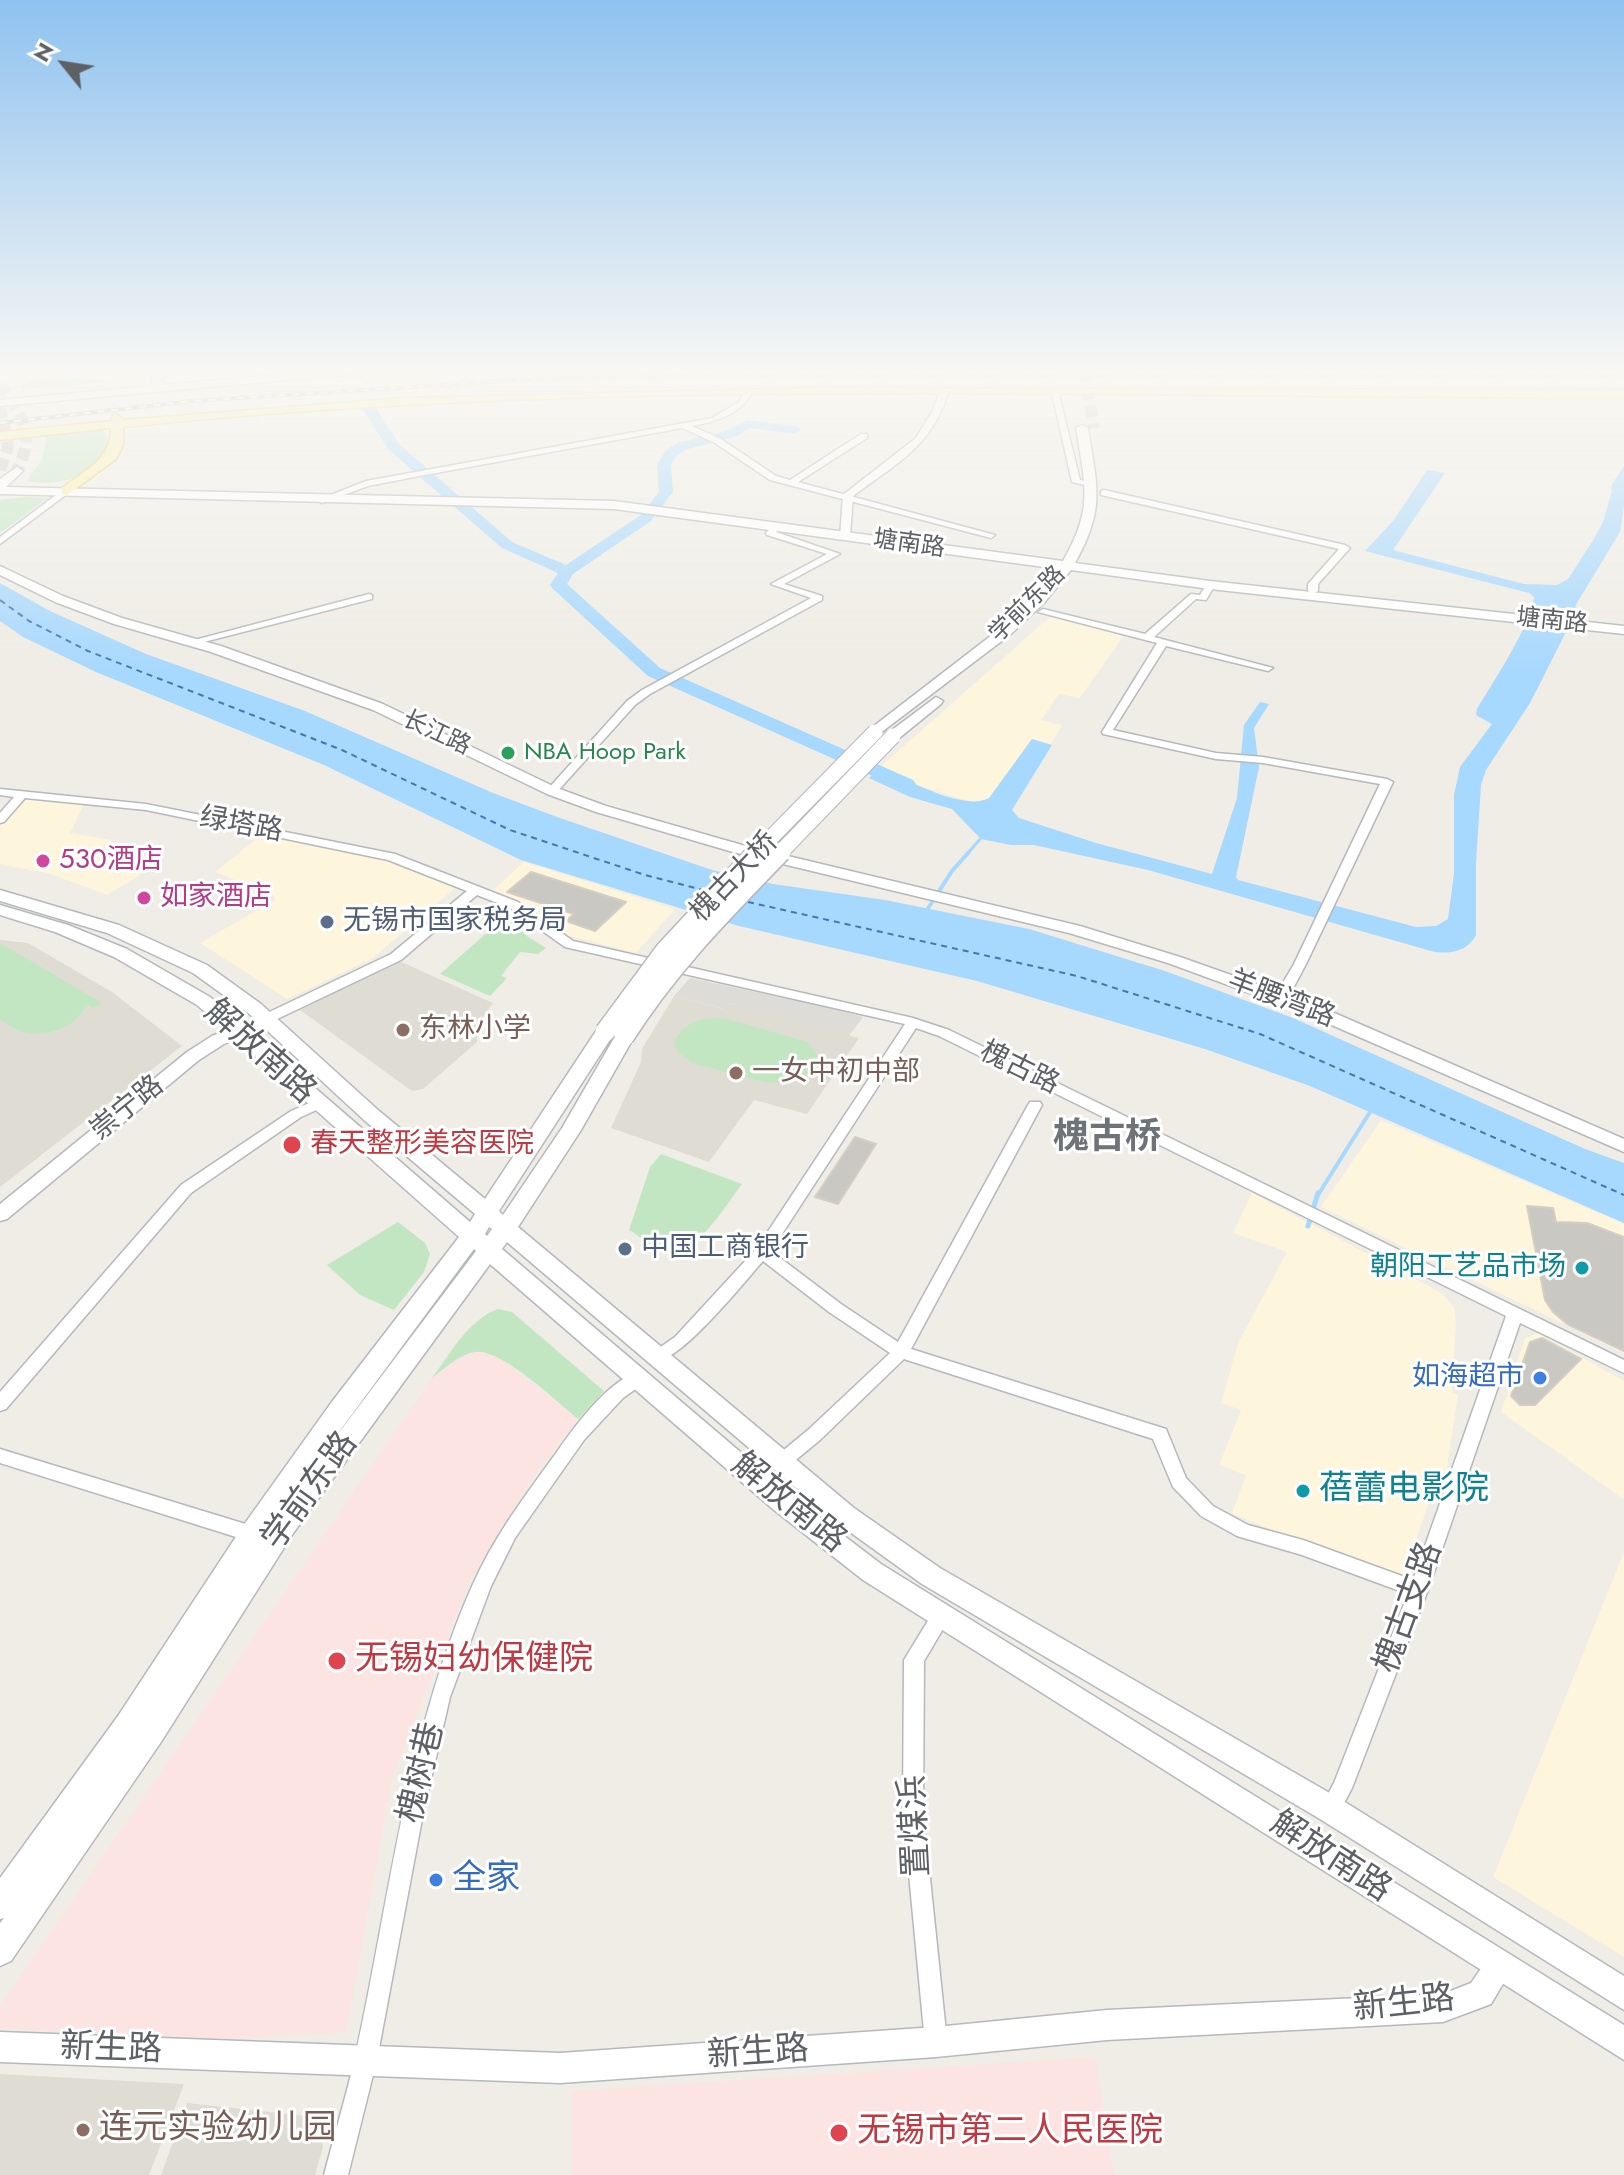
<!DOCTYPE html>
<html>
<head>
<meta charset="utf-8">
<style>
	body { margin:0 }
	#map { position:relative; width:1624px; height:2175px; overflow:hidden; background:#efede5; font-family:Jost,sans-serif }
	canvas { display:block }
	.north { position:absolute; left:24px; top:24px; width:80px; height:80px; -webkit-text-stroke:6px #fff; paint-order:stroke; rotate:300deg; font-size:22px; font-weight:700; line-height:32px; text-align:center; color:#5d6165 }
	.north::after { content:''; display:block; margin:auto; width:28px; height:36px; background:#5d6165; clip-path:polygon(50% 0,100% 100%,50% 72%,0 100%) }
</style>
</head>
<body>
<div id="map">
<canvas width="1624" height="2175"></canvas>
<div class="north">N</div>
</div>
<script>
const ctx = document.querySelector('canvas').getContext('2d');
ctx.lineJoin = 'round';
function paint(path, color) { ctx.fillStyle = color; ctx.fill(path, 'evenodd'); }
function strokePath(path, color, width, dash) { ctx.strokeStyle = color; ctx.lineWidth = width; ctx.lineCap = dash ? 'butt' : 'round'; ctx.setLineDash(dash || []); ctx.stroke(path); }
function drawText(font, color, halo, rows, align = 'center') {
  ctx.font = font + ' Jost,"Noto Sans SC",sans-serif'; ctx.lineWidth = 6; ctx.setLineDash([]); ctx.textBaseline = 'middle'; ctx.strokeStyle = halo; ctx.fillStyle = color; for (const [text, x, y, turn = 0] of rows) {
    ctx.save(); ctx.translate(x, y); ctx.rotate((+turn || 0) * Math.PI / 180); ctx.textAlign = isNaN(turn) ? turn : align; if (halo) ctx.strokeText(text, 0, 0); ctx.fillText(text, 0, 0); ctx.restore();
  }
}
const commercial = new Path2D(`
	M1051,616L1124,635L1080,698L1059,694L1041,720L1062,725L1050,745L1031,740L989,798L975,803L920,786L880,767Z
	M27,797L84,804L70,833L112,840L95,854L155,866L107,895L51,874L0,864V826Z
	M262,834L388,861L455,888L373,958L287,999L200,943L275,900L274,896L215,872Z
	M524,862L675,909L636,953L566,935L523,903L492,891Z
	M1381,1120L1624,1224V1353L1321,1207Z
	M1252,1193L1440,1292L1454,1307L1456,1324L1452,1393L1458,1395L1446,1474L1440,1472L1403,1576L1274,1531L1232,1513L1246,1475L1219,1465L1241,1410L1221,1403L1238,1343L1287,1252L1233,1233Z
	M1538,1333L1624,1381V1500L1501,1412L1525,1338Z
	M1624,1552V1957L1493,1877Z`);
const industrial = new Path2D(`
	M690,978L825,1007L863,1017L849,1036L729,1003L725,1009L674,996Z`);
const education = new Path2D(`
	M0,940L28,943L112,992L182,1046L0,1187Z
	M399,961L493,1003L477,1025V1042L423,1089L412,1091L300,1010Z
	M674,996L724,1009L729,1003L859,1038L807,1114L754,1100L709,1162L611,1128L641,1062L642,1049Z
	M0,2074L184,2084L149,2175H0Z
	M187,2103L307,2116L318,2125L323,2147L315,2175H161Z`);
const medical = new Path2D(`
	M475,1352L495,1354L578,1419L536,1473L470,1580L392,1778L346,2032L196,2041L0,2028V2006L432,1378L454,1360Z
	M1095,2057L1114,2175H572V2091Z`);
const green = new Path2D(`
	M52,376L116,381L23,390L20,386C31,380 39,383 52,376Z
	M97,429L106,433C116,474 57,488 27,481L42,459L47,436Z
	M24,497L48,498L0,533V500Z
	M506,916L528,937L546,948L538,954L520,952L501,976L507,978L490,996L440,974Z
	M0,943L102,1003L93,1008L86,1004C79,1027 45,1038 23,1032C15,1030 7,1023 0,1019Z
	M723,1018L808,1042L817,1055L812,1071L791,1082L768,1083L692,1063L677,1051L674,1042C684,1022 701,1017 723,1018Z
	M661,1154L742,1184C725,1206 697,1256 666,1252C654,1250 640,1236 629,1230L650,1167Z
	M398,1222L425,1243L430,1254L424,1272L394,1310L360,1295L327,1265Z
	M498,1309L512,1312L604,1391L578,1419C557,1402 501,1348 475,1352C458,1355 445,1368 432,1378C451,1353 468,1320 498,1309Z`);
const water = new Path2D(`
	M1624,466V506L1620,532L1577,603L1566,632L1530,703L1486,770L1481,785L1476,863V935C1467,952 1449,955 1431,951L1148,870L1034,845H1011L981,839L952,809L910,797L869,778L880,767C905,779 964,812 989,798L1032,739L1052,745L1012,810L1019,818L1096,843L1212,874L1237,798L1244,725L1260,702L1269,704L1254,728L1259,767L1236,877L1238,880L1416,927L1436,926L1448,919L1454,874V795L1460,767L1492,724L1476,715L1477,709C1493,682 1530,627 1534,597L1529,593L1365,551L1393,521L1427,470L1445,473L1393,550L1524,584L1557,585L1568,579L1592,542L1603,522L1612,491L1611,486Z
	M0,583L50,611L146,654L305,711L493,793L557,817L712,870L773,884L885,900L1029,929L1165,971L1293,1018L1585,1149L1624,1163V1223L1310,1086L1205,1049L977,981L739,926L521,860L324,765L96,672L23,637L0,621Z`);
const streamFar2 = new Path2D(`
	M967,854L982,837`);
const streamFar1 = new Path2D(`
	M925,913L952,871L969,852
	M1318,1195L1370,1112`);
const stream = new Path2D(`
	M1308,1226L1318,1193`);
const river = new Path2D(`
	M336,370L364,377L358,381L336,376Z
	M365,407H375L399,444L512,542L566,565L641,515L659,492L657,465L666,450L678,443L725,431L748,420L799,427L801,430L794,434L750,428L735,437L688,449L676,456L671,465L673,492L651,521L573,574L567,584L660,668L913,780L916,784L913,788H899L648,676L552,588L550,585L558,573L502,548L389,450L363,410Z`);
const ferry = new Path2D(`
	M0,600L29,621L88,651L342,750L510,830L645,875L707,891
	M748,902L1077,976L1260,1034L1624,1195`);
const building = new Path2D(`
	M531,872L626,902L595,931L566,921L574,914L507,892Z
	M855,1137L876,1144L838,1204L815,1197Z
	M1527,1206L1553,1208L1556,1222L1587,1223L1624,1237V1351L1567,1324L1553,1312L1545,1300Z
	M1542,1338L1581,1359L1535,1405H1520L1511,1396L1530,1342Z`);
const secondaryTunnel = new Path2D(`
	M1084,370L1094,428
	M0,383C22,416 36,432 17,471
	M0,406L8,447L0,470`);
const minor = new Path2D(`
	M1051,389L1058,391L1080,480L1093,483V487L1072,482Z
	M745,391L752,393C739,415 716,422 692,426L721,439L776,476L790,480L861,434H867V438L798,482L995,535L991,538L770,480L715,443L682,428L414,477L368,486L322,503L318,500L366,481L712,418L739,402Z
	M64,489L71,491L0,544V537Z
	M1104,490L1345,545L1350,548L1318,584V591L1313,594L1308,591V584L1339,549L1101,495V491Z
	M773,525L780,527L776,532L840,554L784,584L822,596V600L650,694L635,705L556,793H548V789L627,701L642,690L811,598L771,584L827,554L767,535L766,533Z
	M1207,583L1215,585L1206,600L1196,599L1154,637L1273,668L1268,671L1166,646L1113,730L1216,753L1263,757L1387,779L1393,782L1306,964L1288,998L1281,1002L1274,998L1294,964L1380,784L1263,763L1216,759L1103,734L1102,732L1157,643L1038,612L1043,609L1145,634L1191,594L1200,595Z
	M369,594L372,595V599L192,645L187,642Z
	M0,789L146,804L395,854L518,902L573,941L913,1018L949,1030L1624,1360V1373L1520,1323L1428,1590L1352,1788L1337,1816L1330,1819L1323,1816L1320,1809L1334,1783L1408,1594L1302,1555L1237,1536L1201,1516L1173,1487L1153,1439L904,1359L820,1440L786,1468L780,1470L774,1468L771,1463L774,1458L808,1430L890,1353L829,1312L763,1261C745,1281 676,1368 652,1361L650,1357L652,1353L675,1337L757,1248L905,1024L565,947L510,908L477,895L401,960L271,1022H261L259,1019L261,1016L391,954L467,891L388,860L146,810L25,798L4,822L0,823V813L14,797L0,795ZM916,1028L939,1036L1506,1316L1413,1580L1303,1540L1248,1525L1213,1506L1186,1478L1166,1429L911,1349L1042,1105L1040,1102H1030L1028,1105L898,1342L841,1304L771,1251Z
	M316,1100L321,1102L323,1105L321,1108L301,1117L191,1193L6,1409L0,1411V1392L181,1185L291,1111Z
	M638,1372L644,1373L646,1378L644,1383L623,1398L584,1440L515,1538L491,1586L450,1697L423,1814L377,2059L348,2175H324C334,2136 346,2097 355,2058C390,1899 406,1734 473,1584C494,1537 524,1497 554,1456C572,1430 606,1382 638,1372Z
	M0,1449L252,1526L258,1529L261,1534L258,1539L252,1542L0,1463Z
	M941,1609L948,1611L950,1617L924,1661L923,1811L947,2042L944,2050L936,2053L928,2050L925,2042L903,1811L904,1660L934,1611Z`);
const tertiary = new Path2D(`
	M161,370H171L161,380L163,386L158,389L153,386L151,379Z
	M941,388L949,390C933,446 897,463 853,496L850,536L840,538L843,495L916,438L933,410Z
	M0,566L63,596L122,618L221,646L383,704L557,788L606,806L742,845L1080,926L1180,957L1316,1005L1624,1139V1152L1304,1013L1168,963L1069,933L733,852L596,812L547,794L373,710L211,652L114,624L55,602L0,575Z
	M266,1014L272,1015L275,1019L272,1023L224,1044L199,1060L7,1219L0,1221V1204L187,1052L212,1036Z
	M1499,1953L1509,1957L1513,1967L1491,2004L1443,2022L1107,2040L936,2057L560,2083L0,2062V2032L560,2053L936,2027L1107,2010L1443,1994L1471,1983L1489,1957Z`);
const secondary = new Path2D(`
	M325,370H370L365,373L0,406V400Z
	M1082,425L1088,428C1097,487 1106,508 1075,563L1210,581L1624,626V634L1210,589L1071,570L1044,603L1011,634L875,737L870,735V729L1001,628L1059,569L614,509L0,494V479L17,467L23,471L6,487L614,501L1063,561C1094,508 1085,485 1076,428Z
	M936,697L943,701L941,704L898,739H888V733Z
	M0,890L119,925L207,965L261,1004L378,1110L485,1199L598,1028H612L615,1032L499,1211L503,1215L562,1128L617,1033H631L634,1037L581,1130L518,1227L854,1508L940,1568L1340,1799L1624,1976V2010L1320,1819L922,1584L836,1522L507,1242L502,1249L792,1496L881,1564L1624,2025V2060L863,1580L774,1510L490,1264L294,1532L161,1742L11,1961L0,1966V1923L4,1918L0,1919V1878L118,1716L243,1526L331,1403L459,1237L197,1005L114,957L55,932L0,915V905L68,925L127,949L210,997L470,1222L475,1214L364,1120L247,1012L193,973L107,933L0,901ZM489,1227L492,1229L487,1236L485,1234ZM474,1249L476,1251L316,1463Z`);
const primary = new Path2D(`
	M811,388L1624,390V398C1124,398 621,375 123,427V445L116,459L67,495L62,494V488C85,470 111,460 111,428L0,440V432L111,421L113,415L117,414L123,420L404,398Z`);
const rail = new Path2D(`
	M0,423L192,401L536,379L721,376H1624`);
const secondaryBridgeFar1 = new Path2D(`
	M755,854L875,732
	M779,854L893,736`);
const secondaryBridge = new Path2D(`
	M605,1032L665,951L757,852
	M624,1037C668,967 724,911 781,852`);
const markers = [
	[508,753,8,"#2e9e5b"],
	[43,861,8,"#d1479c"],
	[144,898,8,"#d1479c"],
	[327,922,8,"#5c6f8a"],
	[403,1030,8,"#8d6e63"],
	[736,1073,8,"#8d6e63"],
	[292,1145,10,"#e0444e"],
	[625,1249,8,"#5c6f8a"],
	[1582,1268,8,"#0f9aa8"],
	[1540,1378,8,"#3f7fe0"],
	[1303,1491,8,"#0f9aa8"],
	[337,1661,10,"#e0444e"],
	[436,1880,8,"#3f7fe0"],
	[83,2130,8,"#8d6e63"],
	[839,2133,10,"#e0444e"]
];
const farStreetnames = [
	["塘南路",909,545,8],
	["学前东路",1028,605,-45],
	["塘南路",1552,622,6],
	["长江路",436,734,25]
];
const farLeisurenames = [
	["NBA Hoop Park",524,753]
];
const streetNames = [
	["绿塔路",241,826,10],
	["槐古大桥",735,878,-46],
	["羊腰湾路",1281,1000,21],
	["槐古路",1019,1069,26],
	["崇宁路",128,1109,-39]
];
const hotelNames = [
	["530酒店",59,861],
	["如家酒店",160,898]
];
const serviceNames = [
	["无锡市国家税务局",343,922],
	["中国工商银行",641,1249]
];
const educationNames = [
	["东林小学",419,1030],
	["一女中初中部",752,1073]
];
const healthNames = [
	["春天整形美容医院",310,1145]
];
const cultureNames = [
	["朝阳工艺品市场",1566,1268]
];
const shopNames = [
	["如海超市",1524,1378]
];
const nearStreetnames = [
	["解放南路",259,1053,42],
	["学前东路",311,1492,-54],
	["解放南路",788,1504,39],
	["槐古支路",1410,1608,-70],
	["槐树巷",423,1773,-77],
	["置煤浜",917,1826,-93],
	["解放南路",1330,1858,33],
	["新生路",1404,2005,-6],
	["新生路",111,2050,2],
	["新生路",758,2054,-4]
];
const nearCulturenames = [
	["蓓蕾电影院",1319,1491]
];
const nearHealthnames = [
	["无锡妇幼保健院",355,1661],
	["无锡市第二人民医院",857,2133]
];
const nearShopnames = [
	["全家",452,1880]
];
const nearEducationnames = [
	["连元实验幼儿园",99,2130]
];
const districtNames = [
	["槐古桥",1107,1139]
];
paint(commercial, '#fdf5dc');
paint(industrial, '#dedcd7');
paint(education, '#dfdcd3');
paint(medical, '#fbe4e2');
paint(green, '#c2e6c2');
paint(water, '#a7d8fd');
strokePath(streamFar2, '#a7d8fd', 3);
strokePath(streamFar1, '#a7d8fd', 4);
strokePath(stream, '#a7d8fd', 5);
paint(river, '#a7d8fd');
strokePath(ferry, '#4278b0', 2, [6, 5]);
paint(building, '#cac8c2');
strokePath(building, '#d4cec3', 2);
strokePath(secondaryTunnel, '#cacac5', 12, [12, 6]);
strokePath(minor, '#b5b8bc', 3);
strokePath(tertiary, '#b5b8bc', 3);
strokePath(secondary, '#b4b8bc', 3);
strokePath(primary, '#efc55e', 3);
paint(minor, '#fff');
paint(tertiary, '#fff');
paint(secondary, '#fff');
paint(primary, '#fef0ab');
strokePath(rail, '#b4b5b5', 4);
strokePath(rail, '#fff', 2, [7]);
strokePath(secondaryBridgeFar1, '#b4b8bc', 17, []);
strokePath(secondaryBridge, '#b4b8bc', 22, []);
strokePath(secondaryBridgeFar1, '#fff', 15);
strokePath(secondaryBridge, '#fff', 19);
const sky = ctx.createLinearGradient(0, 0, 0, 674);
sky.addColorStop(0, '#8ec2f0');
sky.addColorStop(0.55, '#f8f7f3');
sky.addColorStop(1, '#f8f7f300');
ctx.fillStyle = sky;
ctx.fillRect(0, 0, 1624, 674);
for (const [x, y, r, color] of markers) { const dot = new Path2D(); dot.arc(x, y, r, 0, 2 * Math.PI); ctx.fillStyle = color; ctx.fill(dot); strokePath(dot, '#fff', 3); }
drawText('24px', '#5d6165', '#fff', farStreetnames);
drawText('24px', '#27864d', '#fff', farLeisurenames, 'left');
drawText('28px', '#5d6165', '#fff', streetNames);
drawText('28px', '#b23c85', '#fff', hotelNames, 'left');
drawText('28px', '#4e5e75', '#fff', serviceNames, 'left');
drawText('28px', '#785e54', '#fff', educationNames, 'left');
drawText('28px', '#be3a42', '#fff', healthNames, 'left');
drawText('28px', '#0d838f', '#fff', cultureNames, 'right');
drawText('28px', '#366cbe', '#fff', shopNames, 'right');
drawText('34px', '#5d6165', '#fff', nearStreetnames);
drawText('34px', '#0d838f', '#fff', nearCulturenames, 'left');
drawText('34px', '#be3a42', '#fff', nearHealthnames, 'left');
drawText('34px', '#366cbe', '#fff', nearShopnames, 'left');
drawText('34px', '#785e54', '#fff', nearEducationnames, 'left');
drawText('bold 36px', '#6e7377', '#fff', districtNames);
</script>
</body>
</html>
